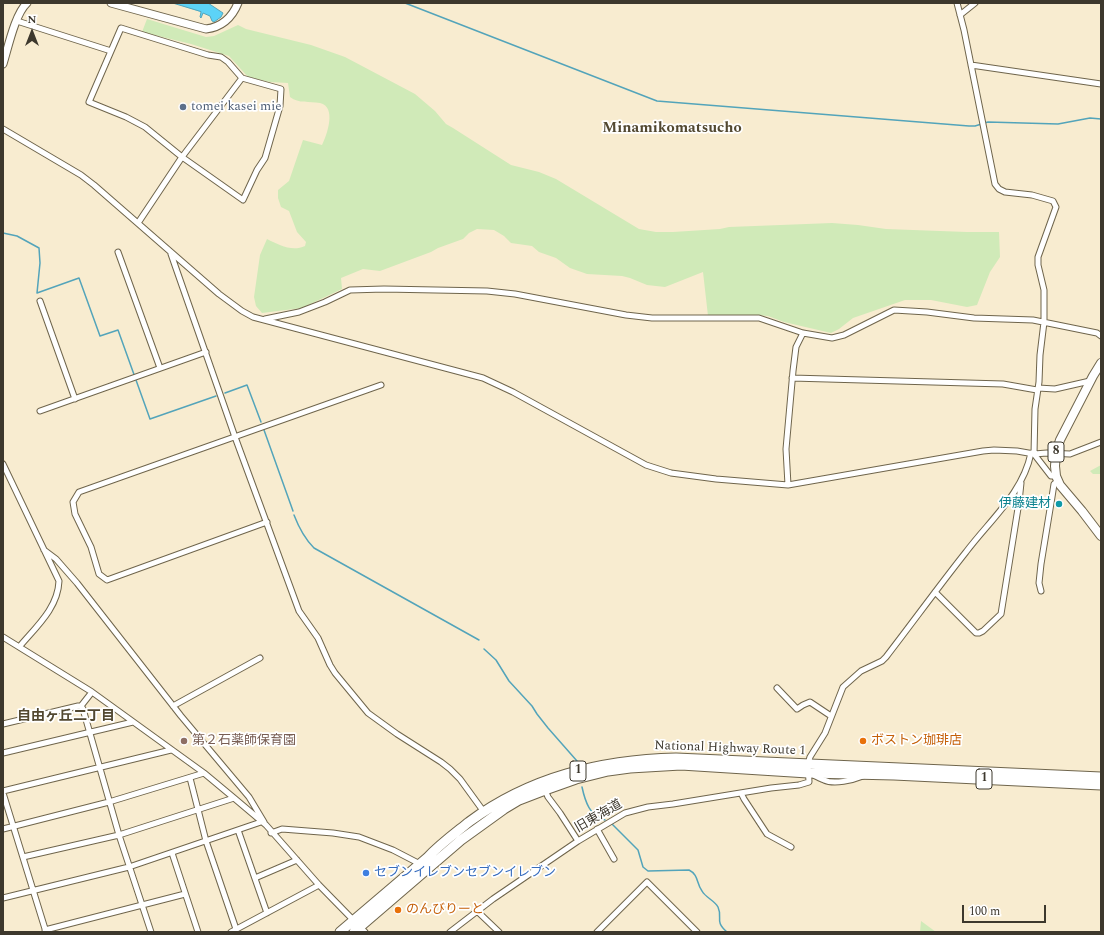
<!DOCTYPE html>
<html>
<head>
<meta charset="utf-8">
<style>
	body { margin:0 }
	#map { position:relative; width:1104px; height:935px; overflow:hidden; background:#f8ecd0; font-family:Spectral,serif }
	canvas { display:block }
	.frame { position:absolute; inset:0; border:4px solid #3d382d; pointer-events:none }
	.north { position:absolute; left:12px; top:12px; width:40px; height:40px; -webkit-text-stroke:3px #fff; paint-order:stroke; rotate:0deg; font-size:11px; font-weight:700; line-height:16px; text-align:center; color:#3d382d }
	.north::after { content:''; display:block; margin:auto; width:14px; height:18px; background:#3d382d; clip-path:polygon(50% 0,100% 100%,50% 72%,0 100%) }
	.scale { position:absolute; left:962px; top:905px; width:84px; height:18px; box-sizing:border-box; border:2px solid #3d382d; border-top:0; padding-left:5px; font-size:12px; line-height:14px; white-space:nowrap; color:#3d382d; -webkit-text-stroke:3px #fff; paint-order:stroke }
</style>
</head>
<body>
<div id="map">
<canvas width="1104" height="935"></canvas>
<div class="frame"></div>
<div class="north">N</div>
<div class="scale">100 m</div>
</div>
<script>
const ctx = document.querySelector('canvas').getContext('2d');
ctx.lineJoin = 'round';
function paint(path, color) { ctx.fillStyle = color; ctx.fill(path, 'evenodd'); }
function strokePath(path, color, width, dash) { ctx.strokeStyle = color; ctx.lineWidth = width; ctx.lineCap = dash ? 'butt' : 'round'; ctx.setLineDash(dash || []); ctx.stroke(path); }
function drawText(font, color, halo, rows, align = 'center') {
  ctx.font = font + ' Spectral,"Noto Sans JP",serif'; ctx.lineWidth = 3.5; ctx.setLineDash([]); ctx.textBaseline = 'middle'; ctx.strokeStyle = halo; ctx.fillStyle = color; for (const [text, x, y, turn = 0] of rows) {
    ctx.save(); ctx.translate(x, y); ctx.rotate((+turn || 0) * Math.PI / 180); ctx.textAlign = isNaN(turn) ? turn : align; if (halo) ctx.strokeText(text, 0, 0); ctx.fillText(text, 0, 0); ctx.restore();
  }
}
const green = new Path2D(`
	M147,19L206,37L214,36L238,25L246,29L311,45L345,57L415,94L435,111L446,124L453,128L511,165L539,172L556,179L639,229L656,232H673L720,229L729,227L832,223L858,225L886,229L967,232H999L1000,257L990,272L977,305L967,307L931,300H905L853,318L839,329L831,333L784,322L768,316L758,315L708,316L703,272L665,287L647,285L630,278L622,276L587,274L570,268L556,258L539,252L532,246L511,243L504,236L494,230L477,229L469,233L463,239L438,248L431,252L380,271L363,269L341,278L342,289L302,308L262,313L256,306L254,297L260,255L267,239C279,245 292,252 305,246L306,242L297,232L289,211L281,207L278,198V190L289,181L303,140L322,145C327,135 337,107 320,103C309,101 299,104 290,97L288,83L270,82L248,77L229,56L191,44L142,32Z
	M1101,465V474H1093L1090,471Z
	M921,921L936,932H920Z`);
const water = new Path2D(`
	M173,3H208L223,13L221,17L214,22L212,21L210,16L203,13L201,18L200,17L201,12Z`);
const stream = new Path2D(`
	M405,3L657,101L969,126H975L988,122L1058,124L1090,118L1101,119
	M3,233L17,236L39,248L40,263L37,293L79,278L100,336L118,330L150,419L216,396
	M225,393L247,385L261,422
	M264,430L293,511
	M294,515C299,528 304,538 314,548L479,640
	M484,649L496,660L509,681L532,706L537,714L548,728L577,761
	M582,787C585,801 590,817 605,820
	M612,824L638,850L643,867L648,871L689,870C699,875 696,883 702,891C706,898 714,900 718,907C723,918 714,921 727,932`);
const street = new Path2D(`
	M957,3L964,30L995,184L999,189L1005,192L1032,195L1053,201L1056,207L1038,257V265L1044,290V322L1040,355L1039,382L1035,409L1034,454L1051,476H1056
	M960,15L975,3
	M17,21L111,51
	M121,28L208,55L221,57L228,62L242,78L281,89L280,106L265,158L257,170L243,200L182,157L145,127L126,117L89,102Z
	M971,65L1101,84
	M3,129L81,175L94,185L219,294L242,311L253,317L483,378L513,392L646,465L671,473L716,479L788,485L983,451L994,450L1017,451L1034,454L1047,453L1070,454L1101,442
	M138,223L182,157L242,78
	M118,252L160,368
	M171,254L235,437L299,611L318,638L330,665L335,673L368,713L397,734L441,762L450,769L460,779L484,812
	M40,301L75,399
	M265,319L299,312L325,302L350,290L384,289L487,291L515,294L626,315L652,318H759L803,333L832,338L844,335L894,310L927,312L974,318L1033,320L1097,333L1101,336
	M792,378L1003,384L1037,390
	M1038,388L1055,389L1090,381
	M40,411L206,352
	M3,464L59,581C58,608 36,627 20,646
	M788,485L786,449L793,371L796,347L803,333
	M267,522L107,580L99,574L91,547L75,514L73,502L79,492L381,385
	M44,550L56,559L77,583L181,716L249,797L264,822
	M1041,591L1039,583L1041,564L1052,497L1054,484L1058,481
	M935,592L976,633H979L983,631L1001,614L1019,502L1021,483
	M3,637L92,692L204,773L234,798L266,825L319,885L365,932
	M777,688L797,709L803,705L810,702L831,716
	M81,706L92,692
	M173,706L260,658
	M3,724L78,706H81L83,709L119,835L151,932
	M3,753L133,722
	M815,776C818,777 821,779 824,780C834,785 853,780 863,776
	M190,778L206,841L236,929
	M545,790L548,797L560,813L578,841
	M3,791L171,750
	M3,793L46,932
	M741,793L744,799L767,834L791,847
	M3,829L109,802L204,773
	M597,829L614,859
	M238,830L267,913
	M271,833L282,829L333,833L359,837L393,850L422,865
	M172,853L198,932
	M23,857L119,835L234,798
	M255,878L297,860
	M3,898L129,867L261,822
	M477,911L499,932
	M45,930L185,894
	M231,932L319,885
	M450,932L493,899L578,841L625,813L648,807L673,804L771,788L799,785L809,782L808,764L810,757L825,733L843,687L861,671L882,661L886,657C913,622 939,586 966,552C990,520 1023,493 1031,453
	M597,932L647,882L697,932`);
const secondary = new Path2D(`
	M111,3L206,29C222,27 232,18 238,3
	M3,64C8,48 15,14 27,3`);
const primary = new Path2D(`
	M1101,363L1093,376L1060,440L1056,453L1055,466L1056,476L1060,485L1082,511L1101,536`);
const highway = new Path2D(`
	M340,932L427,858C440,844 454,834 469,822C530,777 600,760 676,758L1101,777
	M354,932L461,840L504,809L519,800L545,790L576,779L608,771L630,768L681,765L808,773L894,775L1101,785`);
const markers = [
	[183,107,4,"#5c6f8a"],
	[1059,504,4,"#0f9aa8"],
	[184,741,4,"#8d6e63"],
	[863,741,4,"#e8710a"],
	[366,873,4,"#3f7fe0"],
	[398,910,4,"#e8710a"]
];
const shields = [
	[1056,452,16],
	[578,771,16],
	[984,779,16]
];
const shieldNames = [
	["8",1056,452],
	["1",578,771],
	["1",984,779]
];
const serviceNames = [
	["tomei kasei mie",191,107]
];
const cultureNames = [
	["伊藤建材",1051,504]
];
const educationNames = [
	["第２石薬師保育園",192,741]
];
const foodNames = [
	["ボストン珈琲店",871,741],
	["のんびりーと",406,910]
];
const streetNames = [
	["National Highway Route 1",730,749,2],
	["旧東海道",599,817,-30]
];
const shopNames = [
	["セブンイレブンセブンイレブン",374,873]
];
const neighbourhoodNames = [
	["自由ヶ丘二丁目",66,717]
];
const quarterNames = [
	["Minamikomatsucho",672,129]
];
paint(green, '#d0eab8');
paint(water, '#5cd3f7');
strokePath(water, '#53a4ba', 1);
strokePath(stream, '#53a4ba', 1.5);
strokePath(street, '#6f654c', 7);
strokePath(secondary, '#6f654c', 9);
strokePath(primary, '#6f654c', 10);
strokePath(highway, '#6f654c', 11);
strokePath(street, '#fff', 5);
strokePath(secondary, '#fff', 7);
strokePath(primary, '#fff', 8);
strokePath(highway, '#fff', 9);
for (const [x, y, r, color] of markers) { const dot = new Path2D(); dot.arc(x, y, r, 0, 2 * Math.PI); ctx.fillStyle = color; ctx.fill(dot); strokePath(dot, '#fff', 1.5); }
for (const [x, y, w] of shields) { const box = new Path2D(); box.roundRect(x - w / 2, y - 10, w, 20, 3); ctx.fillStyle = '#fff'; ctx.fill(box); strokePath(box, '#3d382d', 1); }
drawText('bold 12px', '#3d382d', null, shieldNames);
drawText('13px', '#4e5e75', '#fff', serviceNames, 'left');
drawText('13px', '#0d838f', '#fff', cultureNames, 'right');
drawText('13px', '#785e54', '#fff', educationNames, 'left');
drawText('13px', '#c56008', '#fff', foodNames, 'left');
drawText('13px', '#3d382d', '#fff', streetNames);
drawText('13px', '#366cbe', '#fff', shopNames, 'left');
drawText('bold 14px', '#524830', '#fff', neighbourhoodNames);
drawText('bold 15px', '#524830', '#fff', quarterNames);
</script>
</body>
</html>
